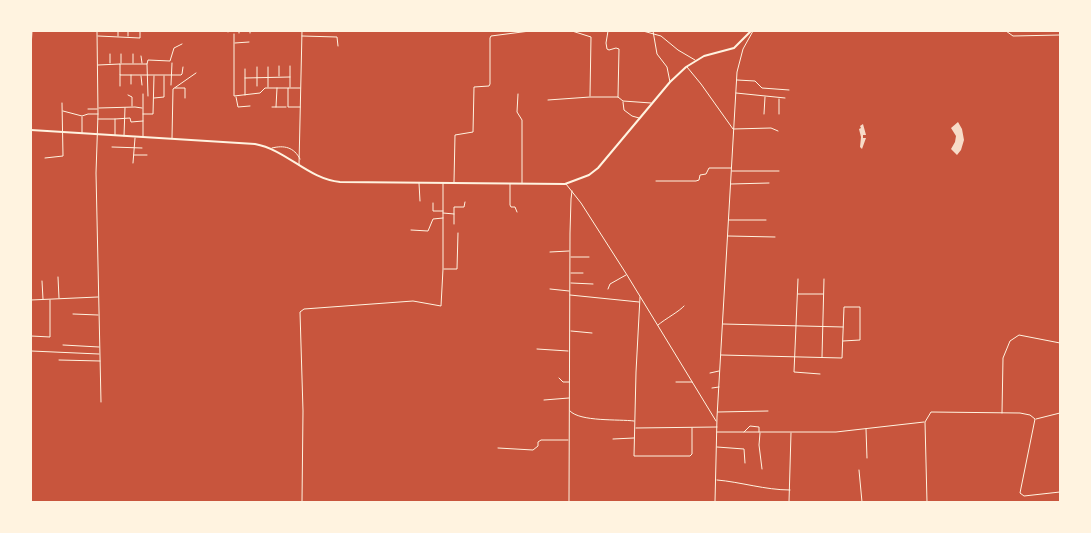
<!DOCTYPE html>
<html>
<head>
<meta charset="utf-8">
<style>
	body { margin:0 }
	#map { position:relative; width:1091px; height:533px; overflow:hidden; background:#c8553d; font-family:"Space Grotesk",sans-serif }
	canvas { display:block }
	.frame { position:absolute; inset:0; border:32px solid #fff3e0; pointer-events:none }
</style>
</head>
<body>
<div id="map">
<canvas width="1091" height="533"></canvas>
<div class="frame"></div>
</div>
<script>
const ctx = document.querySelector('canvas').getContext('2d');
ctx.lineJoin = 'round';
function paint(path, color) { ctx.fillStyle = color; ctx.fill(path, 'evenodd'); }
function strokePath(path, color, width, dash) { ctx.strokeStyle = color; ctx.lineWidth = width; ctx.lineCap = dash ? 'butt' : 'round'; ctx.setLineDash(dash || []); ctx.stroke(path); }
const building = new Path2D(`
	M958,122L962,129L964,140L961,150L957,155L951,149L955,142L956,136L951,128Z
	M863,124L866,135H863V138H866L862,149L860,147L861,137L859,129L861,128L860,126Z`);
const minor = new Path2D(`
	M97,31L98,114L96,173L101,402
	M228,31V32
	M239,31V33
	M250,31V33
	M572,31L591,37L590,96
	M608,31L606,43L607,49L609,50L616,48L619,49L618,97
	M643,31L661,36L678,50L695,60
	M653,31L657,54L667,67L670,82
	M1006,31L1013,36L1060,35
	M234,34V96L260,93L265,88H288
	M98,36L140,38V31
	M118,36V31
	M128,36V31
	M302,36L337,37L338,46
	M235,43L249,42
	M31,48L32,31
	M110,54V63
	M121,54V63
	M133,54V63
	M141,56L142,63
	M120,64H147L148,60L170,61L174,48L182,44
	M147,64L148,96
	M98,65L120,64V75H181L182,74L183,67
	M279,66V76
	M257,67V86
	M687,67L701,84L733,129L771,128L778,131
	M245,69V95
	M120,75V86
	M131,75V84
	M141,76L142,85
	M245,78L290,77
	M737,80L755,81L762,88L789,90
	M171,85L172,63
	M268,87V67
	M290,87V66
	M175,88H185V98
	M736,93L785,98
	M143,94V136
	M518,94L517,112L522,120V183
	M128,95L132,97V106
	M236,97L238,107L250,106
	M154,98L164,97V76
	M548,100L590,97H618L623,101L651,103
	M623,102L624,110L632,116L639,118
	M272,107H286
	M276,107L277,88
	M300,107H288V88H300
	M99,108L135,107L142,108
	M88,109H97
	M63,111L82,116L88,114H98
	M143,114H153L154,76
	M764,114L765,97
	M779,114V99
	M98,119H115L130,118L131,122L143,121
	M82,133V117
	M115,135V119
	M124,136L125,108
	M172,138L173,89L196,73
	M112,147L142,148
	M272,148C284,145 294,147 300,159
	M134,155H147
	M45,158L63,156L62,103
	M133,163L135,138
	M299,165L302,31
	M732,171H779
	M656,181H696L699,180L700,175L706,174L709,168H731
	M454,182L455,135L473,132L474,87L489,86L490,84V38L491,36L530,31
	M419,183L420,201
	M510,184V205L511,207H515L517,212
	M566,184L581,203L627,275L716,421
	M731,184L769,183
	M433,203V211H443
	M443,213L454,214
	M729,220H766
	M454,224V207H464L465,202
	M411,230L428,231L433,219L443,218
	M728,236L775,237
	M550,252L569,251
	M571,257H589
	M444,269H457L458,233
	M571,273H583
	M58,277L59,298
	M798,279L794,372L820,374
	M42,281L43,299
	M571,283L593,284
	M550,289L569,291
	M608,289L610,284L626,275
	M798,294H823
	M570,295L639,302
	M640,297L636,372L634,456H690L692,454V428
	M31,300L98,297
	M73,314L98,315
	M723,324L843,327
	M658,325C665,319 680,311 684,306
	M571,331L592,333
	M31,336L50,337V300
	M63,345L99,347
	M537,349L568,351
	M31,351L99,354
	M721,355L842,358L844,307H860V340L843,341
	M822,357L824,279
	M59,360L100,361
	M710,373L719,371
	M559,378L563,382H569
	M676,382H692
	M712,388L719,387
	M544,400L569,398
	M570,411C580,422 619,419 634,421
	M718,412L768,411
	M1002,413L1003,358L1010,341L1019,335L1060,343
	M1036,419L1060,413
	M636,428L717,427
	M866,429L867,458
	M717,432H836L924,422
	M744,432L750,426L759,427V432
	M760,433L759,445L762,469
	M613,439L634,438
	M717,447L744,449L745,463
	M498,448L533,450L538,446V442L541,440H568
	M859,470L862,502
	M717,480C741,482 765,490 790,490
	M302,502L303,411L300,312L304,309L413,301L441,306L443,269V183
	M569,502L570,233L571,199L572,191
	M789,502L791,433
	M927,502L925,422L931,412L1020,413L1030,415L1035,419L1020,493L1024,496L1060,492`);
const tertiary = new Path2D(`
	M715,502L717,417L737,72L743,49L753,31`);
const primary = new Path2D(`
	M31,130L255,144C287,150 308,179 340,182L565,184L589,175L598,168L670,82L686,67L704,56L734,48L751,31`);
paint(building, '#f7dbc8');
strokePath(minor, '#fff3e0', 1);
strokePath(tertiary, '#fff3e0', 1);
strokePath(primary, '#fff3e0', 2);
</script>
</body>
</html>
